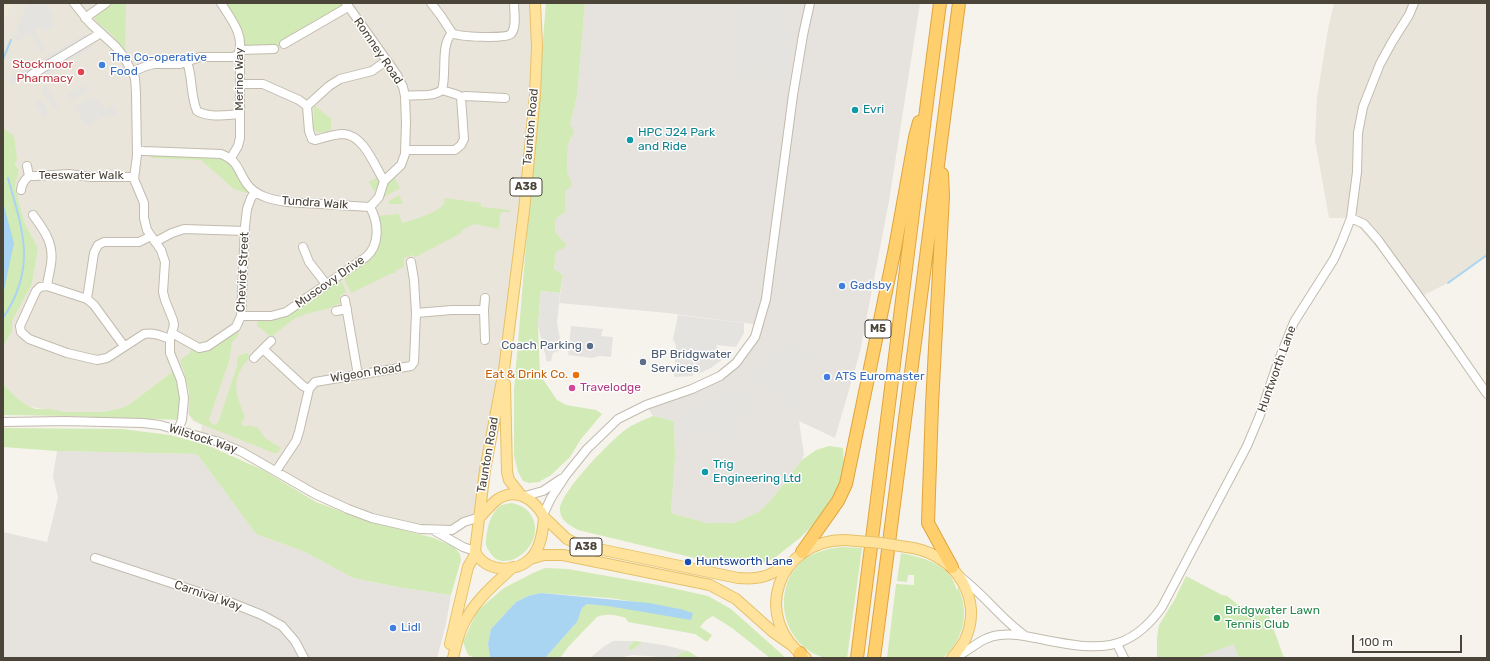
<!DOCTYPE html>
<html>
<head>
<meta charset="utf-8">
<style>
	body { margin:0 }
	#map { position:relative; width:1490px; height:661px; overflow:hidden; background:#f6f3ec; font-family:Rubik,sans-serif }
	canvas { display:block }
	.frame { position:absolute; inset:0; border:4px solid #4b4439; pointer-events:none }
	.scale { position:absolute; left:1352px; top:635px; width:110px; height:18px; box-sizing:border-box; border:2px solid #4b4439; border-top:0; padding-left:5px; font-size:12px; line-height:14px; white-space:nowrap; color:#4b4439; -webkit-text-stroke:3px #fff; paint-order:stroke }
</style>
</head>
<body>
<div id="map">
<canvas width="1490" height="661"></canvas>
<div class="frame"></div>
<div class="scale">100 m</div>
</div>
<script>
const ctx = document.querySelector('canvas').getContext('2d');
ctx.lineJoin = 'round';
function paint(path, color) { ctx.fillStyle = color; ctx.fill(path, 'evenodd'); }
function strokePath(path, color, width, dash) { ctx.strokeStyle = color; ctx.lineWidth = width; ctx.lineCap = dash ? 'butt' : 'round'; ctx.setLineDash(dash || []); ctx.stroke(path); }
function drawText(font, color, halo, rows, align = 'center') {
  ctx.font = font + ' Rubik,sans-serif'; ctx.lineWidth = 3; ctx.setLineDash([]); ctx.textBaseline = 'middle'; ctx.strokeStyle = halo; ctx.fillStyle = color; for (const [text, x, y, turn = 0] of rows) {
    ctx.save(); ctx.translate(x, y); ctx.rotate((+turn || 0) * Math.PI / 180); ctx.textAlign = isNaN(turn) ? turn : align; if (halo) ctx.strokeText(text, 0, 0); ctx.fillText(text, 0, 0); ctx.restore();
  }
}
const residential = new Path2D(`
	M3,3H535V95L480,517L452,530L372,518L276,471L200,437L202,425L193,421L188,414L189,393L183,369L177,368L130,404L122,408L103,412H64L30,407L18,399L3,384V347L12,331V321L32,284L38,248L24,221L15,187L19,170L3,142Z
	M1334,3H1487V254L1448,283L1420,297L1351,218H1329L1315,140L1317,98L1328,29Z`);
const industrial = new Path2D(`
	M585,3H920L889,201L860,352L835,438L799,421L804,454L802,460L771,500L759,512L734,523H707L671,513L675,457L674,421L653,416L646,405L728,369L760,325L668,313L559,303L563,275L554,269L556,252L562,240L555,231L556,219L565,212V191L570,179L567,172L568,145L572,137L570,124L577,97Z
	M57,451L197,454L256,534L305,552L353,578L403,588L451,595L446,624L437,658H3V532L47,542L58,498L53,476Z`);
const education = new Path2D(`
	M3,3H12L3,23Z`);
const green = new Path2D(`
	M113,3H126L125,51L113,36L95,20L94,17L100,11Z
	M221,3H346L348,7L274,49L240,50V40Z
	M546,3H585L577,97L570,124L574,132L568,145L567,172L570,179L572,186L565,191V212L556,219L555,231L567,246L556,252L554,269L563,275L560,293L541,291L538,326L540,375L557,400L566,405L596,410L602,414L581,439L570,457L551,475L539,482L529,483L523,481L518,472L514,456V390Z
	M314,105L331,119V130L321,133L315,131L314,128Z
	M3,128L14,136L17,159L15,164L19,170L15,187L24,221L38,248L32,284L12,321V331L3,347Z
	M151,154L219,158L228,162L247,188V193L234,189L201,160L151,158Z
	M393,175L400,188L381,199L388,178Z
	M377,177L379,183L376,191H374L369,182Z
	M399,195L403,204H389L388,202Z
	M445,198L481,203V207L510,210V212H503L500,214L499,229L474,224L462,230L460,234L415,257L413,255L404,258V265L402,268L396,270V272L388,275L351,293L343,276L371,254L377,216L399,214L402,223C404,223 431,214 433,212C437,210 441,207 444,204Z
	M339,278L344,286L346,293L340,295V303L331,307V308L313,312L295,318L271,337L257,325L258,320L266,319Z
	M239,327L238,336L232,342L229,361L209,419L211,423L213,425L218,423L237,366L238,356L247,353L250,357C230,379 235,392 245,417L241,424L246,427L248,425L258,428L265,438L281,448L277,453H274L206,426L194,420L189,414C191,390 187,382 180,360L189,354L192,348L196,350Z
	M177,368L179,373L182,420L68,416L3,415V384L18,399L30,407L36,409H50L64,412H103L122,408L130,404Z
	M653,416L674,421L675,457L671,513L707,523H734L759,512L771,500L802,460L816,450L829,446L843,448L844,472L838,496L828,510L800,538L773,559L759,564L728,566L578,530C570,525 560,521 560,510C558,494 616,434 631,426C638,422 646,419 653,416Z
	M3,428L122,429L170,435L207,445L263,470L316,502L364,520L434,538L454,547L460,554L461,560L451,595L403,588L353,578L305,552L256,534L197,454L57,451L3,447Z
	M511,503C521,505 529,509 533,519C545,548 502,576 490,552C488,550 486,547 486,544C486,532 490,511 502,505C505,504 508,504 511,503Z
	M842,547L862,548L847,658C841,658 833,659 826,658C784,648 770,593 800,563C811,552 827,549 842,547Z
	M901,553C924,558 951,564 957,591L958,587C970,613 964,639 943,658H887L896,584L914,585V575H908L907,582L897,581Z
	M545,568L568,569L658,585L708,596L731,609L786,658H770L732,628L713,616L706,620L700,627L712,635L707,642L695,634L628,622L626,618C617,615 606,613 597,617L569,646L560,658H545L577,622L582,608L587,604L680,609L610,598L541,593L528,596L516,602L491,629L488,644L490,658H475L468,655L463,642L477,611L504,588L533,573Z
	M1186,576L1222,595L1227,596L1237,604L1269,616L1284,658H1157V637L1159,625L1175,599Z
	M634,641L643,642L631,651L629,650L628,647Z
	M688,651L699,658H674L682,652Z`);
const parking = new Path2D(`
	M28,3H45L54,17L50,20L54,27L44,32L41,27L18,41L14,36L18,34L16,31Z
	M737,3H788V10L795,11L787,74L781,82L768,80L769,63H765L762,84L738,83L740,72L731,71Z
	M35,32L45,49L41,52L31,35Z
	M84,34L87,39L12,84L9,79Z
	M90,45L92,48L42,78L40,74Z
	M84,85L88,91L72,101L68,94Z
	M46,86L59,107L54,110L41,89Z
	M91,98L98,100L105,110L113,105L118,114L111,118L108,114L87,126L75,107Z
	M41,99L50,114L44,118L35,103Z
	M541,291L560,293L557,323L562,350L553,353L551,361L547,362L538,326Z
	M678,315L744,323V333L736,347L716,345L723,359L711,368L698,374L694,358L693,376L674,377L676,345L673,339Z
	M571,326L603,329L601,336L613,337L611,357L599,356L592,358L568,355Z
	M783,344L813,350L801,396L806,401L796,415L748,377L774,345L780,349Z
	M744,382L750,390L743,441H734L687,434L683,431V407L709,398L729,384L734,388Z
	M613,641H635L632,643L628,647L629,650L631,651L643,642L664,645L688,651L682,652L674,658L632,655L620,658H590L603,647Z
	M1234,644L1239,658H1197Z`);
const water = new Path2D(`
	M3,202L14,243L3,295Z
	M541,593L649,603L680,609L693,613L691,620L608,606L587,604L582,608L577,622L545,658H490L488,644L491,629L516,602L528,596Z`);
const stream = new Path2D(`
	M3,59L11,40
	M1448,283L1487,255
	M3,318C37,267 23,232 8,178`);
const minor = new Path2D(`
	M74,3L90,23L116,47L124,57L135,78L136,93L137,155L134,179L144,203V218L147,230L161,250L165,262L163,292L165,300L173,320L174,325L170,339V353L181,380L184,398L182,420L178,430
	M221,3C230,18 246,36 238,55L240,58V138L238,146L231,158
	M346,3L397,75L403,87L405,96L406,122L405,154L401,165L384,181L379,197L370,207
	M85,18L106,3
	M452,33C459,37 505,39 511,34C517,27 514,12 514,3
	M284,44L348,7
	M240,50L274,49
	M187,62C193,78 190,95 197,111C209,118 226,115 240,114
	M132,72L146,66L154,64H180L200,57H233L238,55
	M31,75L101,33
	M240,84H263L299,100L307,106L309,131L312,139L315,140C324,138 333,134 343,134C364,135 374,165 384,181
	M405,96C417,94 432,98 442,90C447,74 440,45 452,33L441,16L431,3
	M461,97L466,96L505,98
	M307,106L329,86L340,79L372,71L386,61
	M137,150L144,151L221,154C239,161 237,170 247,184C256,197 274,200 287,202L370,207
	M406,150H455L461,145L464,139L461,97L458,95L442,90
	M27,166L29,176
	M21,190L22,185L25,180L29,176H35L69,174L91,177H134
	M33,215C45,231 54,244 51,264C50,271 48,278 47,286
	M1351,218L1364,224L1378,240L1433,316L1487,394
	M155,242L172,233L184,229L245,231
	M303,247L309,262L326,284
	M87,299L94,253L98,245L104,242H139L151,236
	M345,300L358,375
	M336,311L347,309
	M416,313L452,310H484
	M241,316H271L286,312L366,257C380,245 379,223 370,207
	M172,333L199,348L208,346L236,327L241,316L245,226L247,209L251,198L255,192
	M485,340L484,310L485,298
	M124,346L94,305L87,299L47,286L40,287L36,291L20,326L21,332L29,339L67,353L97,360L107,358L144,334C153,332 162,336 170,339
	M263,349L303,386L309,389
	M254,358L271,341
	M3,422L65,421L143,423L160,425L219,442L242,452L315,494L348,509L372,518L420,529L452,530L464,522L480,517
	M276,471L296,441L299,432L309,389L315,382L411,366L414,362L416,313L414,280L411,262
	M525,496L543,491L561,479
	M543,515L551,498L566,475L587,449L618,419L646,405L692,389L720,376L736,363L755,337L766,299L793,95L803,35L810,3
	M435,531L463,547L475,551
	M95,558L232,603L262,615L282,626L295,641L304,658
	M959,576C983,593 1000,618 1024,635
	M1117,644L1124,658
	M954,658C970,651 982,636 1000,635C1015,633 1030,637 1045,640C1097,650 1129,654 1162,607L1247,446L1260,415L1278,362L1294,322L1334,259L1342,241L1351,218L1357,172L1358,133L1363,107L1380,64L1392,42L1409,15L1414,3`);
const major = new Path2D(`
	M505,384L507,472L509,480L520,494
	M480,517C486,511 491,504 498,499C517,487 535,500 544,517C543,531 541,548 531,558C516,574 484,572 475,551L485,470L504,370L524,211L535,95L537,46L535,3
	M544,517L567,539L579,545L738,578C764,580 769,575 791,563
	M913,548C956,556 984,599 965,640C961,647 957,652 952,658
	M530,559L544,555H563L710,585L736,599L773,632L790,644
	M450,644L468,567L476,553
	M453,658C456,646 458,634 464,623C475,600 495,584 513,567
	M806,658C750,618 778,540 845,540`);
const highway = new Path2D(`
	M942,174L943,196L932,405L928,523L952,567
	M802,552L838,501L846,484L895,248L915,137L919,122
	M800,653L802,658
	M857,658L928,94L940,3
	M874,658L959,3`);
const majorBridge = new Path2D(`
	M845,540L881,543L913,548`);
const markers = [
	[102,65,4,"#3f7fe0"],
	[81,72,4,"#e0444e"],
	[855,110,4,"#0f9aa8"],
	[630,140,4,"#0f9aa8"],
	[842,286,4,"#3f7fe0"],
	[590,346,4,"#5c6f8a"],
	[643,362,4,"#5c6f8a"],
	[576,375,4,"#e8710a"],
	[827,377,4,"#3f7fe0"],
	[572,388,4,"#d1479c"],
	[705,472,4,"#0f9aa8"],
	[688,562,4,"#1a4fb4"],
	[1217,618,4,"#2e9e5b"],
	[393,628,4,"#3f7fe0"]
];
const shields = [
	[526,187,32],
	[878,329,26],
	[586,547,32]
];
const shieldNames = [
	["A38",526,187],
	["M5",878,329],
	["A38",586,547]
];
const streetNames = [
	["Romney Road",378,51,56],
	["Merino Way",240,79,-90],
	["Taunton Road",531,127,-85],
	["Teeswater Walk",81,176],
	["Tundra Walk",315,203,4],
	["Cheviot Street",243,272,-87],
	["Muscovy Drive",330,282,-35],
	["Huntworth Lane",1277,369,-70],
	["Wigeon Road",366,373,-9],
	["Wilstock Way",203,439,18],
	["Taunton Road",488,455,-80],
	["Carnival Way",208,596,19]
];
const shopNames = [
	["The Co-operative",110,58],
	["Food",110,72],
	["Gadsby",850,286],
	["ATS Euromaster",835,377],
	["Lidl",401,628]
];
const healthNames = [
	["Stockmoor",73,65],
	["Pharmacy",73,79]
];
const cultureNames = [
	["Evri",863,110],
	["HPC J24 Park",638,133],
	["and Ride",638,147],
	["Trig",713,465],
	["Engineering Ltd",713,479]
];
const serviceNames = [
	["Coach Parking",582,346],
	["BP Bridgwater",651,355,"left"],
	["Services",651,369,"left"]
];
const foodNames = [
	["Eat & Drink Co.",568,375]
];
const hotelNames = [
	["Travelodge",580,388]
];
const transitNames = [
	["Huntsworth Lane",696,562]
];
const leisureNames = [
	["Bridgwater Lawn",1225,611],
	["Tennis Club",1225,625]
];
paint(residential, '#eae5da');
paint(industrial, '#e6e2dd');
paint(education, '#efe8d6');
paint(green, '#d2eab5');
paint(parking, '#e5e3e0');
paint(water, '#a9d4f2');
strokePath(stream, '#a9d4f2', 2);
strokePath(minor, '#c2bbae', 10);
strokePath(major, '#e6c16a', 12);
strokePath(highway, '#e0a43c', 14);
strokePath(minor, '#fff', 8);
strokePath(major, '#ffe39c', 10);
strokePath(highway, '#ffcf6e', 12);
strokePath(majorBridge, '#e6c16a', 12, []);
strokePath(majorBridge, '#ffe39c', 10);
for (const [x, y, r, color] of markers) { const dot = new Path2D(); dot.arc(x, y, r, 0, 2 * Math.PI); ctx.fillStyle = color; ctx.fill(dot); strokePath(dot, '#fff', 1.5); }
for (const [x, y, w] of shields) { const box = new Path2D(); box.roundRect(x - w / 2, y - 9, w, 18, 3); ctx.fillStyle = '#fff'; ctx.fill(box); strokePath(box, '#4b4439', 1); }
drawText('bold 11px', '#4b4439', null, shieldNames);
drawText('12px', '#4b4439', '#fff', streetNames);
drawText('12px', '#366cbe', '#fff', shopNames, 'left');
drawText('12px', '#be3a42', '#fff', healthNames, 'right');
drawText('12px', '#0d838f', '#fff', cultureNames, 'left');
drawText('12px', '#4e5e75', '#fff', serviceNames, 'right');
drawText('12px', '#c56008', '#fff', foodNames, 'right');
drawText('12px', '#b23c85', '#fff', hotelNames, 'left');
drawText('12px', '#164399', '#fff', transitNames, 'left');
drawText('12px', '#27864d', '#fff', leisureNames, 'left');
</script>
</body>
</html>
